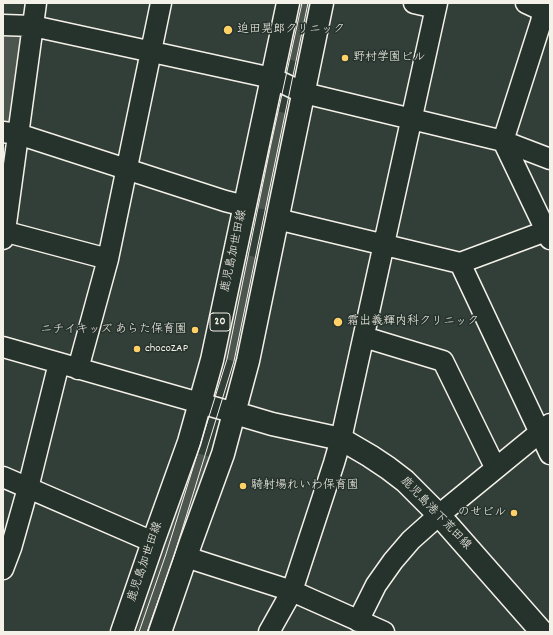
<!DOCTYPE html>
<html>
<head>
<meta charset="utf-8">
<style>
	body { margin:0 }
	#map { position:relative; width:553px; height:635px; overflow:hidden; background:#323e38; font-family:Dekko,sans-serif }
	canvas { display:block }
	.frame { position:absolute; inset:0; border:4px solid #f4f1e8; pointer-events:none }
</style>
</head>
<body>
<div id="map">
<canvas width="553" height="635"></canvas>
<div class="frame"></div>
</div>
<script>
const ctx = document.querySelector('canvas').getContext('2d');
ctx.lineJoin = 'round';
function paint(path, color) { ctx.fillStyle = color; ctx.fill(path, 'evenodd'); }
function strokePath(path, color, width, dash) { ctx.strokeStyle = color; ctx.lineWidth = width; ctx.lineCap = dash ? 'butt' : 'round'; ctx.setLineDash(dash || []); ctx.stroke(path); }
function drawText(font, color, halo, rows, align = 'center') {
  ctx.font = font + ' Dekko,"Klee One",sans-serif'; ctx.lineWidth = 3; ctx.setLineDash([]); ctx.textBaseline = 'middle'; ctx.strokeStyle = halo; ctx.fillStyle = color; for (const [text, x, y, turn = 0] of rows) {
    ctx.save(); ctx.translate(x, y); ctx.rotate((+turn || 0) * Math.PI / 180); ctx.textAlign = isNaN(turn) ? turn : align; if (halo) ctx.strokeText(text, 0, 0); ctx.fillText(text, 0, 0); ctx.restore();
  }
}
const green = new Path2D(`
	M298,3H313L300,62L286,59Z
	M3,34L18,35L25,41L13,119L6,124H3Z
	M276,111L290,114L269,210L255,208Z
	M247,255L260,258L236,362L223,358Z
	M197,453L210,457L150,632H136Z`);
const minor = new Path2D(`
	M414,3L436,8
	M526,3L550,14
	M545,3L541,22L503,141L550,239
	M3,25L33,26L272,78L304,93L503,141L550,159
	M3,132L18,134L225,201L245,206
	M277,219L460,263L550,454
	M3,231L108,259
	M3,239L5,231L36,3
	M460,263L546,231
	M364,337L443,361L495,467
	M3,347L235,413
	M78,369L108,259L161,3
	M3,477L153,542
	M186,557L292,591L384,632
	M3,569L11,548L28,488L59,363
	M358,621L376,585L393,561L411,540L439,515L550,424
	M269,632L292,591L334,463L341,439L437,3`);
const major = new Path2D(`
	M235,413L272,424L341,439L370,456L388,468L405,481L439,515L542,632
	M122,632L153,542L189,442L212,360L288,3
	M160,632L191,542L223,454L248,361L322,3`);
const tram = new Path2D(`
	M139,632L166,554L227,359L271,144L302,3
	M147,632L174,556L234,361L308,3`);
const markers = [
	[228,30,5,"#ffd166"],
	[345,58,4,"#ffd166"],
	[338,322,5,"#ffd166"],
	[195,330,4,"#ffd166"],
	[137,349,4,"#ffd166"],
	[243,486,4,"#ffd166"],
	[514,513,4,"#ffd166"]
];
const shields = [
	[220,322,20]
];
const shieldNames = [
	["20",220,322]
];
const poiNames = [
	["迫田晃郎クリニック",237,30],
	["野村学園ビル",353,58],
	["霜出義輝内科クリニック",347,322],
	["ニチイキッズ あらた保育園",187,330,"right"],
	["chocoZAP",145,349],
	["騎射場れいわ保育園",251,486],
	["のせビル",506,513,"right"]
];
const streetNames = [
	["鹿児島加世田線",235,251,-78],
	["鹿児島港下荒田線",435,514,46],
	["鹿児島加世田線",146,562,-71]
];
paint(green, '#4c564f');
strokePath(minor, '#f4f1e8', 23);
strokePath(major, '#f4f1e8', 25);
strokePath(minor, '#26332d', 20);
strokePath(major, '#26332d', 22);
strokePath(tram, '#f4f1e8', 1);
for (const [x, y, r, color] of markers) { const dot = new Path2D(); dot.arc(x, y, r, 0, 2 * Math.PI); ctx.fillStyle = color; ctx.fill(dot); strokePath(dot, '#26332d', 1.5); }
for (const [x, y, w] of shields) { const box = new Path2D(); box.roundRect(x - w / 2, y - 9, w, 18, 3); ctx.fillStyle = '#26332d'; ctx.fill(box); strokePath(box, '#f4f1e8', 1); }
drawText('bold 11px', '#f4f1e8', null, shieldNames);
drawText('12px', '#f4f1e8', '#26332d', poiNames, 'left');
drawText('12px', '#f4f1e8', '#26332d', streetNames);
</script>
</body>
</html>
